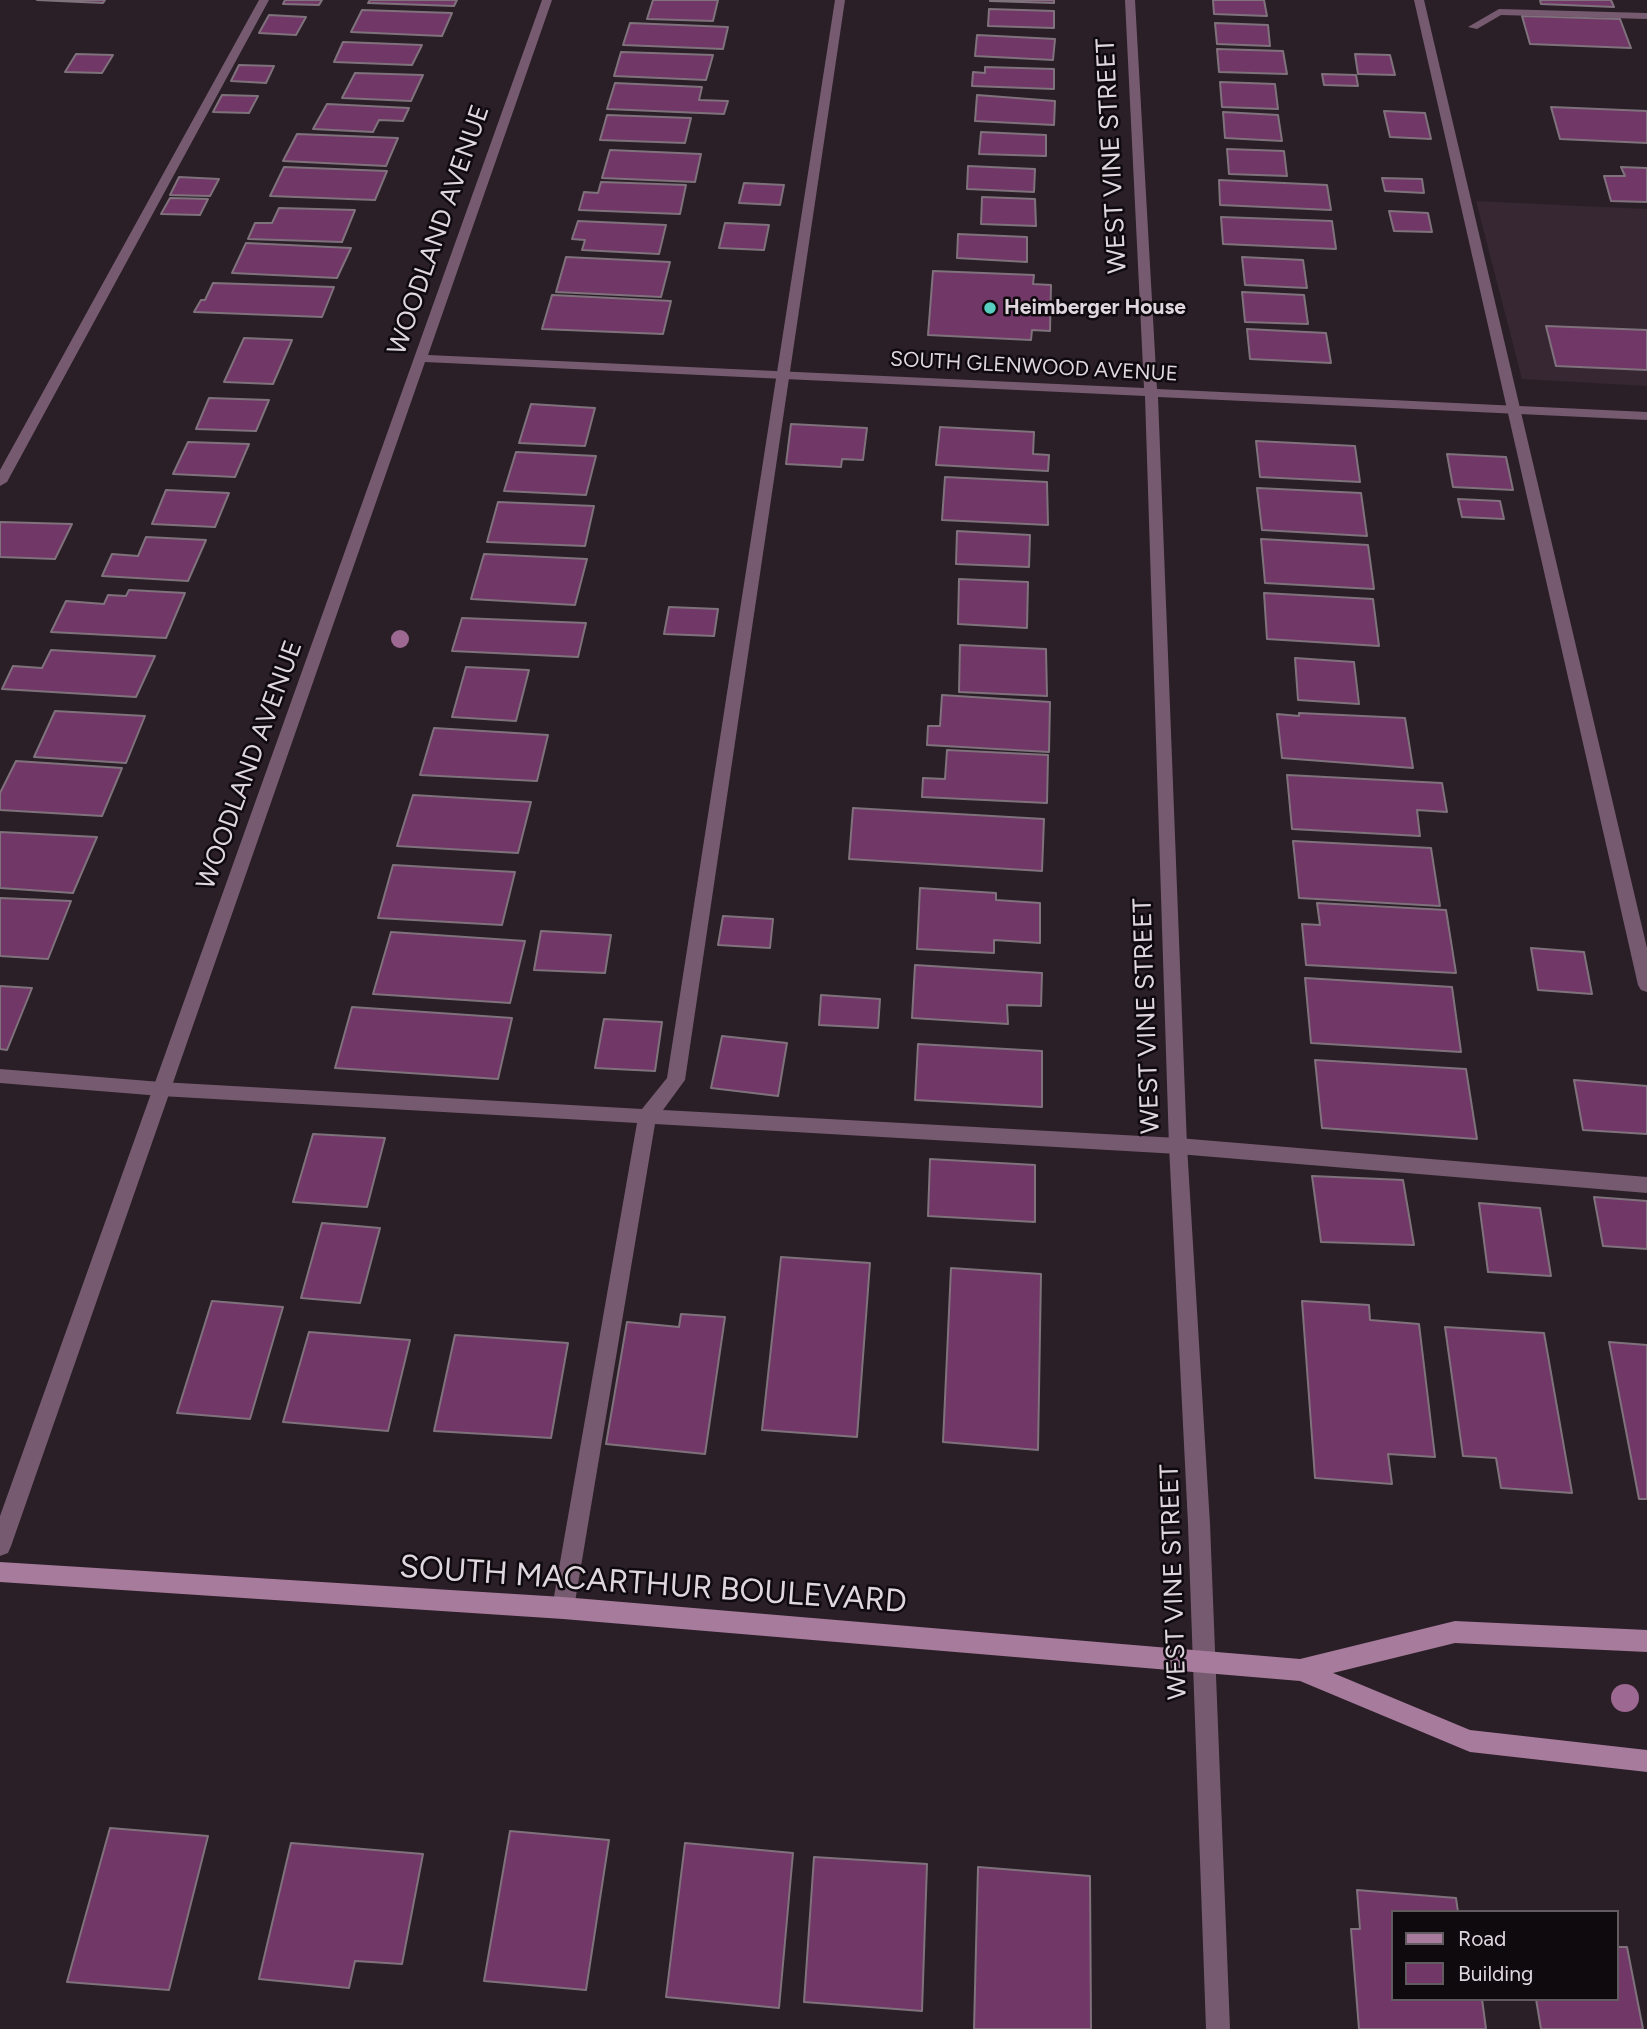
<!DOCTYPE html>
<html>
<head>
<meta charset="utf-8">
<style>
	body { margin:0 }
	#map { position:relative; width:1647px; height:2029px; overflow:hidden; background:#2a1f27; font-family:Figtree,sans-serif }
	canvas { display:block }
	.legend { position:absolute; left:1391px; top:1910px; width:228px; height:91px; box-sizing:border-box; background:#0f0a0e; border:2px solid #625c61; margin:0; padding:9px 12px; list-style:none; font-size:21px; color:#dfd7dd }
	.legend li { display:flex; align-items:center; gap:14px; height:35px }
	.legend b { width:35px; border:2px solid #625c61 }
</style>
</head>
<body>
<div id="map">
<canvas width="1647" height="2029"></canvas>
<ul class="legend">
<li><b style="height:9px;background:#a67b9c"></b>Road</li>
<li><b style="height:19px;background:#713766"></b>Building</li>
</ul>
</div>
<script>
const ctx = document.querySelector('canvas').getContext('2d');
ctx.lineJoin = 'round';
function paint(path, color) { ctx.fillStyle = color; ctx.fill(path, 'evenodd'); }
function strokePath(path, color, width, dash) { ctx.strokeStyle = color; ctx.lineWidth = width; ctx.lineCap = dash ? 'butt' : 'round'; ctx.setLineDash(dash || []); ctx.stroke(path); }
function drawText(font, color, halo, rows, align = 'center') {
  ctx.font = font + ' Figtree,sans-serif'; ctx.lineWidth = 5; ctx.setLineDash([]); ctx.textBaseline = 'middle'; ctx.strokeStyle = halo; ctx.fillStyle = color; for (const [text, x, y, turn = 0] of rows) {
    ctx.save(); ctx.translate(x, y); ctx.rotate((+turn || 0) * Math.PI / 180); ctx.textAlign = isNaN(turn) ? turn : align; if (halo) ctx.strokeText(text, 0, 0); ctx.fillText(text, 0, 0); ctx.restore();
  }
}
const built = new Path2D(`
	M1476,201L1647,209V386L1522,379Z`);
const building = new Path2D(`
	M37,0H105L103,3Z
	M285,0H322L319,5L283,4Z
	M370,0H457L454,6L368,3Z
	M653,0H718L713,21L647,19Z
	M1054,0V3L990,1V0Z
	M1213,0H1264L1267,16L1214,14Z
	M1540,0H1611L1614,7L1541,4Z
	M989,9L1054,11V28L988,26Z
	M362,10L452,13L442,36L351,32Z
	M269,15L306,17L296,35L259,33Z
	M1522,16L1620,19L1631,48L1530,44Z
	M630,23L728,27L723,49L623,45Z
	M1215,23L1268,25L1270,46L1217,44Z
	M977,35L1055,39L1053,60L975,56Z
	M343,42L422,45L412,65L334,62Z
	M1217,49L1283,51L1287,74L1219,72Z
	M621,52L713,55L706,80L614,76Z
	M76,54L113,55L102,73L65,72Z
	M1355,54L1390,55L1395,75L1358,74Z
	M239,65L274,66L266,83L231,81Z
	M985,67L1054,69V89L972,86L973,72L985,73Z
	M355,73L423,75L411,101L342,98Z
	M1322,74L1356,75L1358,86L1324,85Z
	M1220,82L1275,84L1278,109L1222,107Z
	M615,83L702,87L699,100L728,101L724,114L607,109Z
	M222,95L258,96L249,113L213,112Z
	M977,95L1055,101L1054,125L975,121Z
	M327,104L409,108L403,121L379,120L373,132L313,129Z
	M1551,107L1647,111V143L1560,139Z
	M1384,111L1425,113L1431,139L1390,137Z
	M1223,112L1278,115L1282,141L1225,138Z
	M607,115L691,118L685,143L600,140Z
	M981,132L1046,135V156L979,154Z
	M297,134L398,138L386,166L283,161Z
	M1227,149L1284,151L1287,176L1229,174Z
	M610,150L701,154L695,182L602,178Z
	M968,166L1035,169L1034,192L967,189Z
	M284,167L387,171L375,200L270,196Z
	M1621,167L1647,168V202L1611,201L1604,176H1625Z
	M179,177L219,179L210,196L170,195Z
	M1382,178L1422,179L1424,193L1385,191Z
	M1219,180L1327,185L1331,210L1220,205Z
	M601,182L686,185L680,214L579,210L584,192L598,193Z
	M744,183L784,185L780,205L739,203Z
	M982,197L1035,199L1036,226L981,224Z
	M170,198L208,199L200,215L161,214Z
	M279,208L355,210L342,242L248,239L255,223H272Z
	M1389,211L1428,213L1432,232L1394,231Z
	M1221,217L1332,221L1336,249L1223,244Z
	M578,221L666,225L659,254L582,250L585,240L572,239Z
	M725,223L769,225L764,250L719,248Z
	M958,234L1027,237V262L957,258Z
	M246,243L351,248L337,278L232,273Z
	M566,257L670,262L661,297L556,292Z
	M1242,257L1303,260L1307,288L1245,285Z
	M933,271L1034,275L1033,284L1051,285L1050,331L1032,330L1031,340L928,335Z
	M213,283L334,287L322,317L194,312L201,300H205Z
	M1242,292L1304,295L1308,324L1245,322Z
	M552,295L671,301L663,334L542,329Z
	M1546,326L1647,330V370L1556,366Z
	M1247,329L1326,333L1331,363L1250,359Z
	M244,338L292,340L273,384L224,382Z
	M209,398L269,400L256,431L196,429Z
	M531,404L595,408L585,446L519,443Z
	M791,424L867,428L863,460L842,459L841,467L786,464Z
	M940,427L1034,432L1033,454L1049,455L1048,471L936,465Z
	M1256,441L1355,446L1360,482L1260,477Z
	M188,442L249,444L235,477L173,474Z
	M516,452L596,456L586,495L504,491Z
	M1447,454L1506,457L1513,490L1453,487Z
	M945,477L1047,482L1048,525L942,520Z
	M1257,488L1361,493L1367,536L1262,530Z
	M166,490L229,493L215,527L152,524Z
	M1458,499L1500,501L1504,519L1462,517Z
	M498,502L594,506L585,546L487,542Z
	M0,522L72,524L55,559L0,557Z
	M957,531L1030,535L1029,567L956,564Z
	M146,537L206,540L188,581L102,576L112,554L138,556Z
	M1261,539L1368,545L1374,589L1265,583Z
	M484,554L587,559L575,605L471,599Z
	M959,579L1028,582L1027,628L958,624Z
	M129,590L185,593L166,638L51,632L66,601L104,604L108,595L126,596Z
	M1264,593L1373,599L1379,646L1267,639Z
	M669,607L718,609L714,636L664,634Z
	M462,618L586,623L578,657L452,651Z
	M960,645L1046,649L1047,696L959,692Z
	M51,650L155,656L136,697L2,689L13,666L42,668Z
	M1295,658L1354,662L1359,704L1298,700Z
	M466,667L529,670L516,721L452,717Z
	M942,695L1050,702L1049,752L927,745L928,726H940Z
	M55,711L145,716L126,763L34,757Z
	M1299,713L1405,718L1413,768L1282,758L1277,714L1299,716Z
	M434,728L548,735L537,781L420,775Z
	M947,750L1048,755L1047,803L922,797L923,778L945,779Z
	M16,761L122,768L102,816L0,810V793Z
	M1287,775L1442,783L1447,812L1417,810L1420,836L1292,829Z
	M413,795L531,802L518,853L397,846Z
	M853,808L1044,819L1042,871L849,859Z
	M0,832L97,837L73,893L0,888Z
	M1293,841L1431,848L1440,906L1299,898Z
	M393,865L515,872L502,925L378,918Z
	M920,888L996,893V900L1040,903V943L994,940V953L917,949Z
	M0,898L71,901L48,959L0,956Z
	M1317,903L1446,910L1456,973L1306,965L1302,924L1320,925Z
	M723,916L773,919L770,948L718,945Z
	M541,931L611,935L605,973L534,970Z
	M391,932L525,941L510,1003L373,994Z
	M1531,948L1584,952L1592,994L1538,990Z
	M915,965L1042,973L1041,1006L1007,1005L1008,1024L912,1018Z
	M1305,978L1452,987L1461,1052L1311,1043Z
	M0,986L32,988L7,1050L0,1049Z
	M821,995L880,999L878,1028L819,1025Z
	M352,1007L512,1018L498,1079L335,1068Z
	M604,1019L662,1022L655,1071L595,1068Z
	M722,1036L787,1043L778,1096L711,1088Z
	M918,1044L1042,1051V1107L915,1100Z
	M1315,1060L1466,1069L1477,1139L1322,1128Z
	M1574,1080L1647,1086V1134L1583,1130Z
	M313,1134L385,1138L367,1207L293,1202Z
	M930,1159L1035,1165V1222L928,1216Z
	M1312,1176L1403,1180L1414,1245L1321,1242Z
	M1594,1197L1647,1201V1249L1603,1246Z
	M1479,1203L1540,1208L1551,1276L1488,1272Z
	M322,1223L380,1228L360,1303L301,1298Z
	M781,1257L870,1263L857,1437L762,1430Z
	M951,1268L1041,1274L1038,1450L943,1442Z
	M212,1301L283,1307L250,1419L177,1413Z
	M1302,1301L1369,1305L1370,1320L1419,1324L1435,1457L1388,1454L1392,1484L1315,1478Z
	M681,1314L725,1317L705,1454L606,1444L627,1322L679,1327Z
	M1445,1327L1544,1333L1572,1493L1501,1488L1496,1458L1463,1456Z
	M309,1332L410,1340L388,1431L283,1422Z
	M455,1335L568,1343L551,1438L434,1431Z
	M1609,1342L1647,1345V1499H1639Z
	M110,1828L208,1836L169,1990L67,1982Z
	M510,1831L609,1840L586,1990L484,1981Z
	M291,1843L423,1854L402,1964L355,1961L349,1988L259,1979Z
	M685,1843L793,1853L779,2008L666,1997Z
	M814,1857L927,1864L922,2011L804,2002Z
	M978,1867L1090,1876L1091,2029H974Z
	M1357,1890L1456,1898L1458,1912H1393V1999H1482L1486,2029H1359L1351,1929H1360Z
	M1617,1947H1627L1643,2029H1541L1536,1999H1617Z`);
const service = new Path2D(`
	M259,0H269L7,482L0,486V470Z
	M835,0H845L685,1080L663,1110L1178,1138L1647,1177V1193L1178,1154L655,1124L574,1608L571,1615L563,1619L555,1615L552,1608L637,1123L161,1096L0,1083V1069L161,1082L642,1109L667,1078Z
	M1414,0H1424L1647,948V992L1641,990L1638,985Z
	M1499,9L1647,13V19L1501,15L1477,29L1468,27Z`);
const minor = new Path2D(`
	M542,0H552L428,355L1144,388L1125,0H1135L1157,389L1647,412V420L1158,397L1187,1146L1210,1524L1230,2029H1206L1188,1524L1169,1146L1145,396L425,362L11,1546L8,1553L0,1556V1516Z`);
const secondary = new Path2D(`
	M0,1562L563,1597L1300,1659L1455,1621L1647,1630V1652L1455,1643L1333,1673L1470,1730L1647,1750V1772L1470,1752L1300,1681L563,1619L0,1582Z`);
const trees = [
	[400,639,9],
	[1625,1698,14]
];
const markers = [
	[990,308,7,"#58cec0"]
];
const farPoinames = [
	["Heimberger House",1004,308]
];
const farStreetnames = [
	["SOUTH GLENWOOD AVENUE",1034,367,3]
];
const streetNames = [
	["WEST VINE STREET",1112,156,-93],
	["WOODLAND AVENUE",439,230,-71],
	["WOODLAND AVENUE",250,765,-70],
	["WEST VINE STREET",1147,1016,-92],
	["WEST VINE STREET",1174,1582,-92]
];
const nearStreetnames = [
	["SOUTH MACARTHUR BOULEVARD",653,1585,4]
];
paint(built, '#362732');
paint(building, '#713766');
strokePath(building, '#7f727c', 2);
paint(service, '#765b70');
paint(minor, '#765b70');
paint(secondary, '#a67b9c');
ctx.fillStyle = '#9d6891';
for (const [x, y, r] of trees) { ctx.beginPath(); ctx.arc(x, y, r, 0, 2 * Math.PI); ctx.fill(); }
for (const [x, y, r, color] of markers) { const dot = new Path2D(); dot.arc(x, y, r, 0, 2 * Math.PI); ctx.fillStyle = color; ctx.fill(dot); strokePath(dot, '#0f0a0e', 2.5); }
drawText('bold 21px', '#dfd7dd', '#0f0a0e', farPoinames, 'left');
drawText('21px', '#dfd7dd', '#0f0a0e', farStreetnames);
drawText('26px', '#dfd7dd', '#0f0a0e', streetNames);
drawText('32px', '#dfd7dd', '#0f0a0e', nearStreetnames);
</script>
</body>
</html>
